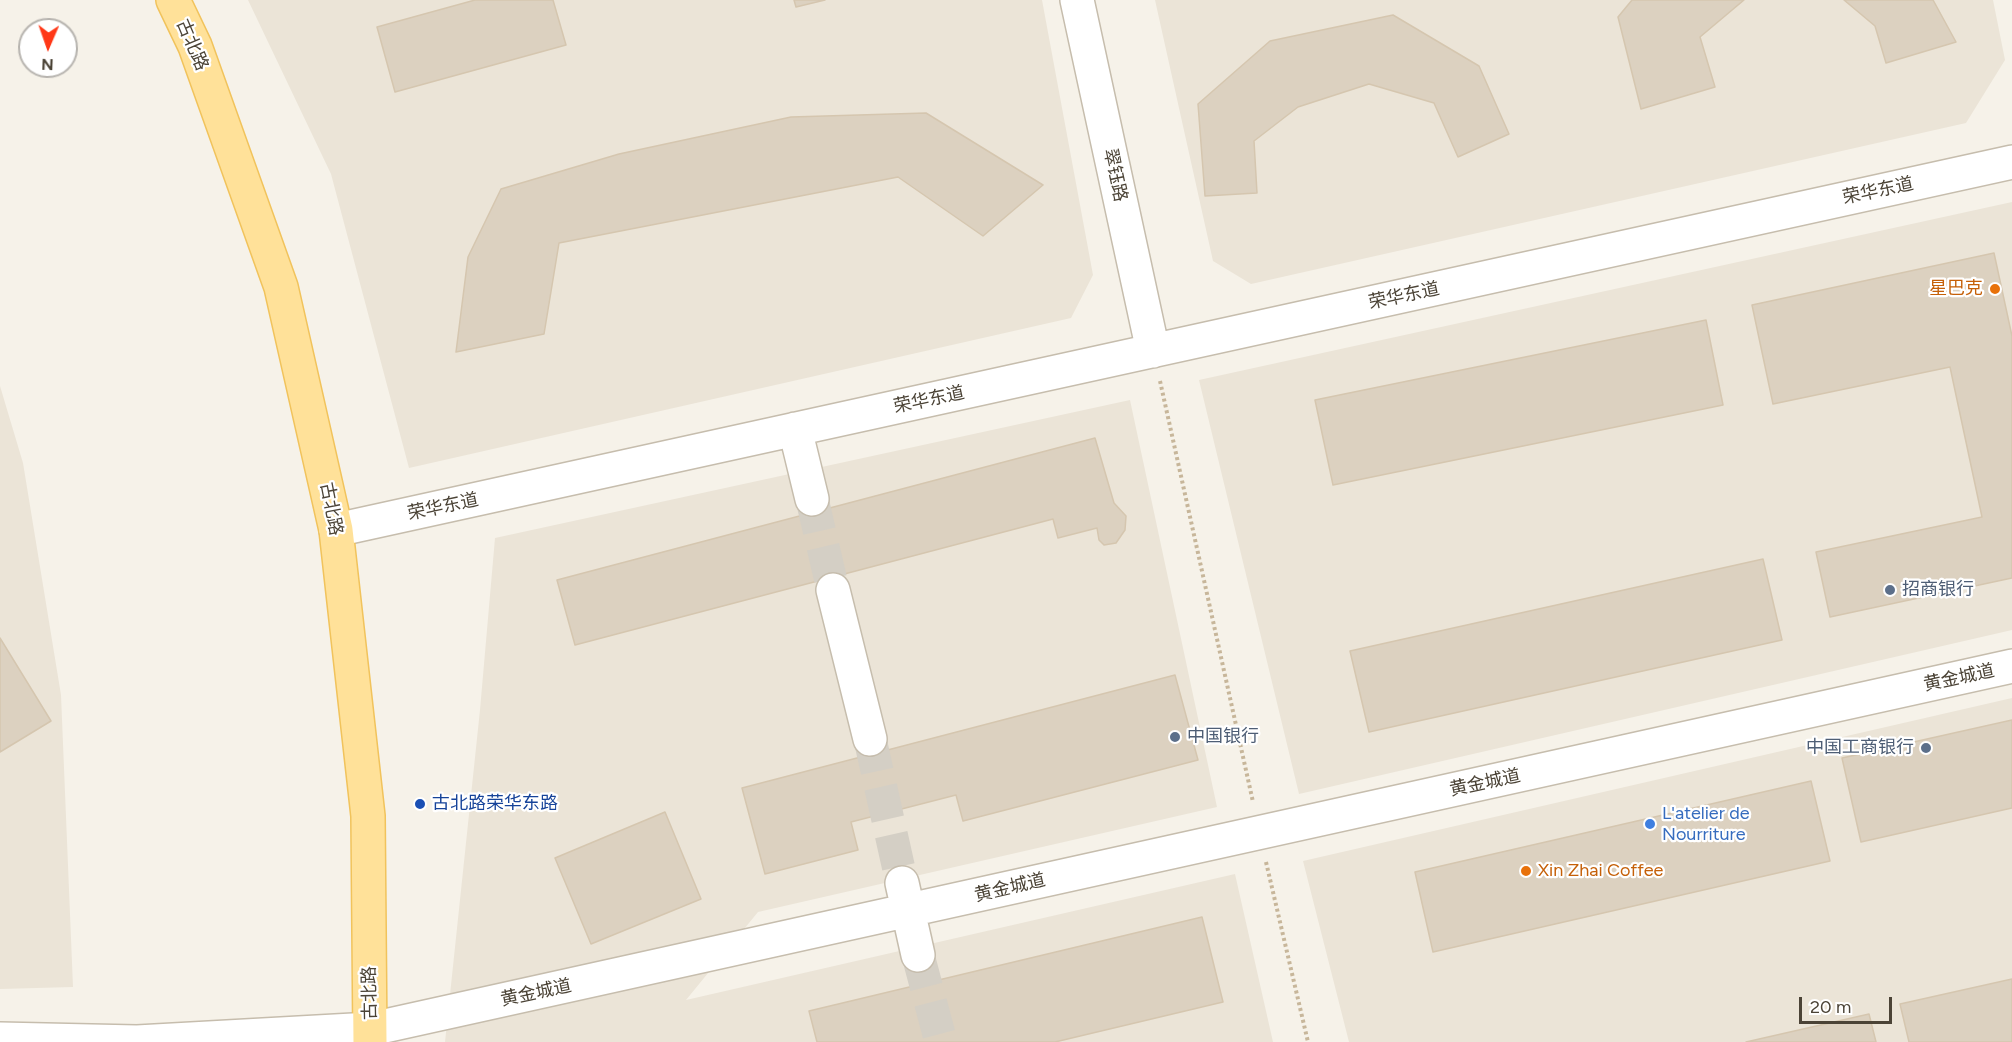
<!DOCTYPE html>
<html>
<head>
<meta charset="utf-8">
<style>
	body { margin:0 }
	#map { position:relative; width:2012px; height:1042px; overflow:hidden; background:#f6f2e9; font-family:Figtree,sans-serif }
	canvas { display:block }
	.north { position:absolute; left:18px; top:18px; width:60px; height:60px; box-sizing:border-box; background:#fff; border:2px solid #b7b4af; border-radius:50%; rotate:182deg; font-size:16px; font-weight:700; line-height:24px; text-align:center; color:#4b4336 }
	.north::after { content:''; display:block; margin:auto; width:21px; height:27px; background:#ff3817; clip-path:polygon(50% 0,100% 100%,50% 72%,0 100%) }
	.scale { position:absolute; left:1799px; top:997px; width:93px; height:27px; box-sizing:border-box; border:3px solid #4b4336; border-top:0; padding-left:8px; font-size:18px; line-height:21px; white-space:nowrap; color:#4b4336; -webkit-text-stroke:4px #fff; paint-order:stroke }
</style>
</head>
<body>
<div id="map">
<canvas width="2012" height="1042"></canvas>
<div class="north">N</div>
<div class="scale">20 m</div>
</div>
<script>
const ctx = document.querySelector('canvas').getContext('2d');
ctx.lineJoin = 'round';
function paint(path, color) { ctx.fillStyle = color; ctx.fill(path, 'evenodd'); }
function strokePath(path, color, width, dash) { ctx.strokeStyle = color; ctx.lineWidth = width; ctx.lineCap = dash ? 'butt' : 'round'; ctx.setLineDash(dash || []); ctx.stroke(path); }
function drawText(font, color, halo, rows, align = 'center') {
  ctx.font = font + ' Figtree,"Noto Sans SC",sans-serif'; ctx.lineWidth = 4.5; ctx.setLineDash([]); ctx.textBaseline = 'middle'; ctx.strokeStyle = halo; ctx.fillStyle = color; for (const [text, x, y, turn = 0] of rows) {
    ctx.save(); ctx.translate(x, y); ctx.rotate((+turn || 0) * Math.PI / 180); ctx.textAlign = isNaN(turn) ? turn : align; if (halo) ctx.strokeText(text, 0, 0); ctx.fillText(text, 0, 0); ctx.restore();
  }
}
const residential = new Path2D(`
	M248,0H1042L1093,275L1071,318L409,468L331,174Z
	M1155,0H1993L2005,60L1966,123L1251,284L1213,261Z
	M2012,202V630L1299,794L1199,380Z
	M0,386L23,463L61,695L73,987L0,989Z
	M1130,400L1217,807L758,912L686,1000L1235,874L1273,1042H445L480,710L495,538Z
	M2012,698V1042H1349L1303,861Z`);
const building = new Path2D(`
	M475,0H553L566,45L395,92L377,27Z
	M794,0H825L796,7Z
	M1632,0H1744L1700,37L1715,87L1641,109L1618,17Z
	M1844,0H1933L1956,42L1886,63L1875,26Z
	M1393,15L1479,66L1509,134L1458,157L1434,103L1369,84L1298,107L1254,141L1257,193L1205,196L1198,104L1270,41Z
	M926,113L1043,185L983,236L898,177L559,243L544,334L456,352L468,257L501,189L619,154L791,117Z
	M1994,253L2012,336V578L1830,617L1816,552L1982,517L1950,367L1773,404L1752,305Z
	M1706,320L1723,405L1333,485L1315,400Z
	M1095,438L1114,503L1126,516L1125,530L1116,543L1104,545L1099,540L1097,528L1058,538L1053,519L575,645L557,580Z
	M1763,559L1782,640L1369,732L1350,651Z
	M0,638L51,721L0,752Z
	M1175,675L1198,760L963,821L956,795L851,822L858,850L765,874L742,788Z
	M2012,720V808L1861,842L1842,758Z
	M1811,781L1830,861L1433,952L1415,872Z
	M665,812L701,899L591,944L555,858Z
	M1202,917L1223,1002L1055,1042H817L809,1011Z
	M2012,979V1042H1909L1900,1004Z
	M1869,1014L1876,1042H1746Z`);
const minorTunnel = new Path2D(`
	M812,499L833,590
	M870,739L902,883
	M918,955L941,1042`);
const path = new Path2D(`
	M1160,381L1253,802
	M1266,862L1308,1042`);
const minor = new Path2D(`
	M1077,0L1153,351
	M795,429L812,499
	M336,530L2012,162
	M833,590L870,739
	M902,883L918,955
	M0,1039L137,1042L371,1029L2012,666`);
const major = new Path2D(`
	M173,0L195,46L281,287L336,530L368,816L370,1042`);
const markers = [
	[1995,289,6,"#e8710a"],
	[1890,590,6,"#5c6f8a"],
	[1175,737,6,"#5c6f8a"],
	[1926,748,6,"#5c6f8a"],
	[420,804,6,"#1a4fb4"],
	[1650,824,6,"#3f7fe0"],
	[1526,871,6,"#e8710a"]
];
const streetNames = [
	["古北路",192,45,67],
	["翠钰路",1115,175,78],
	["荣华东道",1878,191,-12],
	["荣华东道",1404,296,-12],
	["荣华东道",929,400,-12],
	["荣华东道",443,507,-12],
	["古北路",331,509,79],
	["黄金城道",1959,678,-12],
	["黄金城道",1485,783,-12],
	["黄金城道",1010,888,-13],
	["古北路",370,993,-91],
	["黄金城道",536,993,-12]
];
const foodNames = [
	["星巴克",1983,289],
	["Xin Zhai Coffee",1538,871,"left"]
];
const serviceNames = [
	["招商银行",1902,590],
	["中国银行",1187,737],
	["中国工商银行",1914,748,"right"]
];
const transitNames = [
	["古北路荣华东路",432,804]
];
const shopNames = [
	["L'atelier de",1662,814],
	["Nourriture",1662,835]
];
paint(residential, '#ebe4d7');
paint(building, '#dcd1c0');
strokePath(building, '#d5c6af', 1.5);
strokePath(minorTunnel, '#d4cfc5', 33, [33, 16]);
strokePath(minor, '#c6bdad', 36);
strokePath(major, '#f1c35c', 36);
strokePath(path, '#c7b69a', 4, [3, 3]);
strokePath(minor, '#fff', 33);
strokePath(major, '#ffe199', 33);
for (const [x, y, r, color] of markers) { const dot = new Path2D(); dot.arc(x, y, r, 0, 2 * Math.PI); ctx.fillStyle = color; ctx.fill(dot); strokePath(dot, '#fff', 2); }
drawText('18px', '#4b4336', '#fff', streetNames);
drawText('18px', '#c56008', '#fff', foodNames, 'right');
drawText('18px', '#4e5e75', '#fff', serviceNames, 'left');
drawText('18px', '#164399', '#fff', transitNames, 'left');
drawText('18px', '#366cbe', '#fff', shopNames, 'left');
</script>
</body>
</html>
